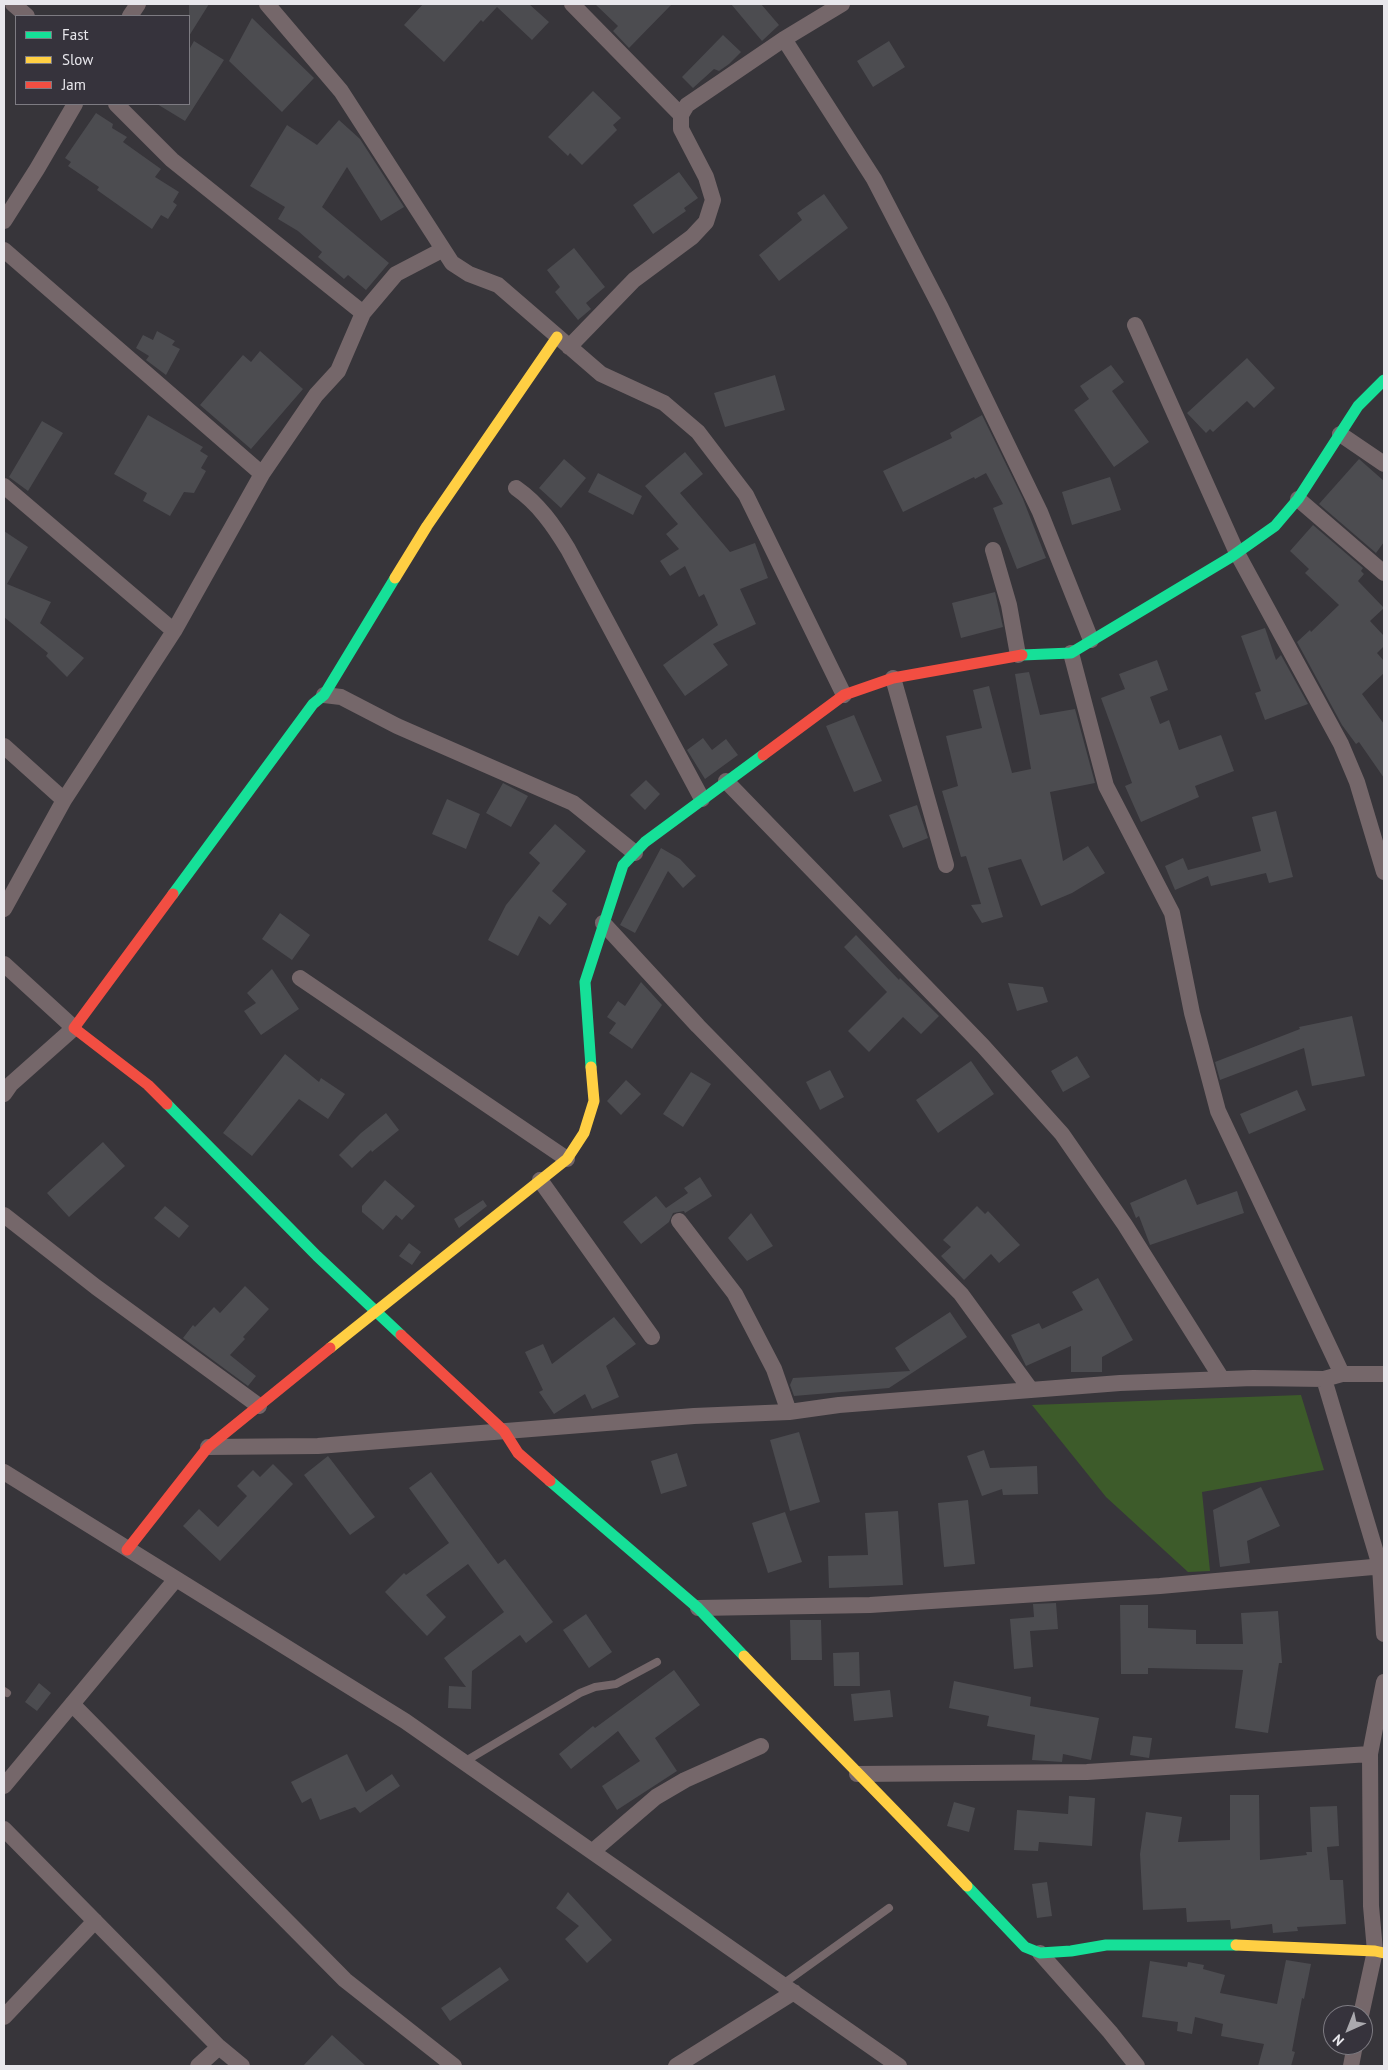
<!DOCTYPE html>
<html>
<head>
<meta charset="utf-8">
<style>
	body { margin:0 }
	#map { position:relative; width:1388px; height:2070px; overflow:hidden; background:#37353a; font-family:"PT Sans",sans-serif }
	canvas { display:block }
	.frame { position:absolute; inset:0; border:5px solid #e8e7ec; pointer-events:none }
	.legend { position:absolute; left:15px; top:15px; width:175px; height:90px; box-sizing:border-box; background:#36333c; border:1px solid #7d7b82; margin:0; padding:6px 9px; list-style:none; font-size:15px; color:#e8e7ec }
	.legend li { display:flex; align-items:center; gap:10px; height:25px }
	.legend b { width:25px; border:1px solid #7d7b82 }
	.north { position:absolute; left:1323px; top:2005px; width:50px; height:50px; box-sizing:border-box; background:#36333c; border:1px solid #7d7b82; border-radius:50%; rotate:224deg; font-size:14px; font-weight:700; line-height:20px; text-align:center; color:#e8e7ec }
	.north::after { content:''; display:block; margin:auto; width:18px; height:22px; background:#aaa9ae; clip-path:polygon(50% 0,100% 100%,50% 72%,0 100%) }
</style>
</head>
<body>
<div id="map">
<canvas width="1388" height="2070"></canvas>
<div class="frame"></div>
<ul class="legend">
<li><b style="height:6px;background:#16e098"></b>Fast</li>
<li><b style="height:6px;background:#ffcf43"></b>Slow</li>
<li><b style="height:6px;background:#f24e42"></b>Jam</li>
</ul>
<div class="north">N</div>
</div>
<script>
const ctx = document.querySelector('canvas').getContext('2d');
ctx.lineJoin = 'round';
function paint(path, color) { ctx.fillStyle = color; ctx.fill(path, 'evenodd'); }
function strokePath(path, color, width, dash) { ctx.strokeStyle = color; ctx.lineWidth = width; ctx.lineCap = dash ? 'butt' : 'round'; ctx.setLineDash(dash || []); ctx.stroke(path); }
const green = new Path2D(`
	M1301,1395L1324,1470L1202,1492L1210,1571L1188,1572L1106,1497L1032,1405Z`);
const building = new Path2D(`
	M189,4H209L189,36Z
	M423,4H529L549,22L532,40L497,7L483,22L481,20L444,62L404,25Z
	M595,4H672L629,48L613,31L618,26Z
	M731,4H761L779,25L762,41Z
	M252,18L314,78L282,112L229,61Z
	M723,35L741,52L729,64L719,71L714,69L693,88L682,77Z
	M194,41L224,60L185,121L157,104H189V50Z
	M889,41L905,67L873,87L857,61Z
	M593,91L621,118L613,125L617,130L582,165L570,153L568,156L548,137Z
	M96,113L113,124L112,128L127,137L123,142L161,169L155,177L179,192L173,202L177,205L168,219L161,215L152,229L97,190L99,187L68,166L71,162L65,158Z
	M339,120L360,139L404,207L381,221L347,167L322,207L389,263L366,290L348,275L344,279L318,257L322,252L298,231L278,219L285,207L250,186L287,125L317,145Z
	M679,172L698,198L684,208L686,211L653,234L633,205Z
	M824,194L848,228L779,281L759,255L802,220L797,213Z
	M574,248L605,287L586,303L591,309L578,320L555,292L560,287L547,270Z
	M157,331L175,341L172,345L180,349L166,375L146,360L149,356L136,348L143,335L153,340Z
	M260,351L303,389L251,449L200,405L243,355L251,362Z
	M1247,358L1275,388L1254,408L1247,401L1213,432L1210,429L1206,433L1187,413Z
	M1111,365L1124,382L1112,391L1149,442L1114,467L1074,410L1089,399L1080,386Z
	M775,375L785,410L725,427L714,393Z
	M148,415L203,447L200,451L208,456L201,468L206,471L194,493L184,492L170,516L143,501L147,493L114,474Z
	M982,415L1023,499L1046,558L1017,569L993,508L1003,504L986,473L975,479L974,477L903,512L883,471L952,438L950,433Z
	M42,421L63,433L28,491L9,477Z
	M685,452L703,474L680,493L730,552L755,543L768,578L740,589L756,624L713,644L728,665L685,696L663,665L718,625L704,594L699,597L685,566L670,576L660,561L679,549L666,534L678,524L645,486Z
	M564,459L586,478L561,508L539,488Z
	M1359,459L1384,481V542L1376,553L1319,504Z
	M598,473L642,496L633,515L588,492Z
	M1110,477L1121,510L1072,525L1062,492Z
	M1313,525L1363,568L1361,571L1364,574L1358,581L1384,608L1370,621L1384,636V646L1377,653L1384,661V673L1362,694L1384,724V778L1359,742L1356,744L1342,725L1297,642L1310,630L1311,632L1339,605L1305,573L1309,569L1290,551Z
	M4,531L28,547L7,584L51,602L40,623L84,658L67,677L46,656L48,653L4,617Z
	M995,592L1003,627L961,638L952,603Z
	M1265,628L1276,660L1281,655L1308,704L1265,720L1255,693L1261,691L1241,636Z
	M1157,660L1168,690L1150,697L1160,724L1169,720L1179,750L1221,735L1234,771L1195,786L1199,797L1141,822L1125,786L1132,783L1101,698L1125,689L1119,674Z
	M1029,672L1040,715L1075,709L1095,783L1050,792L1063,861L1088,846L1105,873L1072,893L1041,906L1021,859L988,868L1003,917L982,923L971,905L981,904L966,856L961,857L942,791L958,786L946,736L982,728L973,690L989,686L1012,773L1031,769L1015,674Z
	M854,715L882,781L854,792L826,726Z
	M703,738L712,750L726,739L738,755L705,779L687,750Z
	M646,780L660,794L645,810L630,795Z
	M503,783L528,796L511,827L486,813Z
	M447,799L480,814L466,849L432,834Z
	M917,805L928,838L903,848L889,815Z
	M1276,811L1293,877L1269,883L1266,873L1211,886L1208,876L1175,890L1165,866L1183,858L1188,870L1261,851L1252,817Z
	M555,824L586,851L552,891L567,904L550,925L539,916L518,956L488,940L506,905L540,863L529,853Z
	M661,848L680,859L696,876L683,888L668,871L635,933L620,925Z
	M280,913L310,935L292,960L262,939Z
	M856,935L899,980L900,978L939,1016L921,1034L903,1017L869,1052L848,1031L887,992L844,947Z
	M272,969L299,1009L261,1035L244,1011L256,1003L247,993Z
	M641,982L662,1005L632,1049L609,1033L616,1023L607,1017L618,1001L625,1006Z
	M1008,983L1043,987L1048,1002L1017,1011Z
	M1352,1016L1365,1076L1312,1086L1304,1048L1220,1080L1215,1062L1300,1029L1299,1027Z
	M285,1054L319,1082L321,1078L345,1094L328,1119L299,1099L252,1156L223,1133Z
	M1077,1056L1090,1077L1063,1092L1051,1071Z
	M971,1061L994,1094L938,1133L916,1100Z
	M830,1070L844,1097L820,1110L806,1082Z
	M691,1072L711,1084L683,1127L663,1114Z
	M626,1080L641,1094L621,1115L607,1101Z
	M1297,1090L1306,1110L1249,1134L1240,1114Z
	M386,1113L399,1130L372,1152L371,1150L352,1168L339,1155L361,1133Z
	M103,1142L125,1166L69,1217L47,1193Z
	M700,1177L712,1196L685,1213L684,1211L673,1213L669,1222L641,1244L623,1222L656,1196L666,1208L688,1193L684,1188Z
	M1186,1179L1197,1205L1237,1191L1244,1213L1150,1245L1139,1216L1136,1218L1130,1203Z
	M385,1180L415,1206L402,1220L396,1215L383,1230L362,1212V1206Z
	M483,1200L487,1206L459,1228L454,1219Z
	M165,1206L189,1226L179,1238L154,1218Z
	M977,1206L985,1214L988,1211L1020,1245L999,1263L991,1254L964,1280L941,1256L951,1247L943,1240Z
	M751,1213L773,1246L747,1261L728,1238Z
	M409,1243L421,1252L412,1265L399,1256Z
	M1098,1278L1133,1340L1102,1357V1372H1071V1346L1026,1366L1011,1335L1039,1323L1042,1329L1083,1310L1072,1292Z
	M245,1286L269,1309L243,1337L245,1339L230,1355L256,1376L248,1386L183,1338L193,1325L195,1327L214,1307L220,1313Z
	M950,1312L967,1337L889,1388L794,1396L790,1385L793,1378L910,1371L895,1348Z
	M614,1317L636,1344L606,1366L619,1397L592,1409L585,1394L554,1414L539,1392L543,1390L525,1352L543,1344L552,1364Z
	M799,1432L820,1502L790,1511L770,1440Z
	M984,1450L990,1468L1037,1466L1038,1494L1003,1495L1002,1489L982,1496L967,1456Z
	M677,1453L687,1486L661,1494L651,1461Z
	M328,1456L375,1517L350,1535L304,1475Z
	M273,1464L293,1484L220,1561L183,1526L199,1509L218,1527L247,1496L237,1486L253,1470L260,1477Z
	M431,1472L498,1564L505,1559L553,1622L526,1643L520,1635L472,1671L471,1709L448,1708L449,1686L466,1687L444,1658L504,1612L468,1564L426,1595L446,1617L427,1636L385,1592L404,1573L406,1575L449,1543L409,1488Z
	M1261,1487L1280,1526L1247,1541L1250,1563L1220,1567L1213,1510Z
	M968,1500L975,1564L944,1567L938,1503Z
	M898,1511L903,1585L829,1588L828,1556L868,1555L865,1513Z
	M785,1512L802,1562L768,1573L752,1523Z
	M1056,1603L1058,1629L1030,1631L1033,1667L1014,1669L1010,1619L1034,1617L1033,1604Z
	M1120,1605H1148V1628L1196,1630V1644H1243L1241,1613L1278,1611L1282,1663H1279L1268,1733L1235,1728L1243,1670L1148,1668V1674H1121Z
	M586,1614L612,1652L589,1668L563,1630Z
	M790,1620H821L822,1660H791Z
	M859,1652L860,1686H834L833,1653Z
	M674,1670L700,1705L655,1738L677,1771L617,1810L602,1786L640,1761L618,1731L571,1769L559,1754L593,1726L595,1728Z
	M954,1681L1031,1697L1030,1706L1099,1718L1091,1760L1063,1754L1062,1762L1032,1760L1035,1735L987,1726L989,1716L949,1708Z
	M39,1683L51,1693L37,1711L25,1702Z
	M890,1690L893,1717L854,1721L851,1694Z
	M1133,1736L1152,1738L1149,1758L1130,1755Z
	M347,1754L366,1792L392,1774L400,1786L360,1813L355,1807L320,1820L311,1798L302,1803L291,1782Z
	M1230,1795H1259L1260,1860L1307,1855L1306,1852H1312L1310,1807L1337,1806L1339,1846L1327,1847L1330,1880H1343L1346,1924L1297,1927L1298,1931L1273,1933L1272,1924L1231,1929L1230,1920L1187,1922L1186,1908L1143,1910L1140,1854L1146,1812L1182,1817L1178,1842L1230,1840Z
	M1069,1796L1095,1798L1092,1846L1039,1842L1038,1851L1014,1850L1017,1810L1068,1814Z
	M954,1802L975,1808L969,1832L947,1826Z
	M1047,1882L1052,1916L1037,1918L1032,1884Z
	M568,1892L612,1940L587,1963L565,1939L579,1926L556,1908Z
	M1286,1960L1311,1964L1304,1999L1302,1998L1292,2051L1295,2052L1291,2066H1258L1264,2044L1221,2036L1223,2024L1195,2017L1192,2034L1177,2031L1178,2022L1142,2017L1150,1961L1187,1967L1188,1962L1204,1965L1203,1969L1225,1975L1220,1993L1277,2004Z
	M500,1967L509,1980L450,2021L441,2008Z
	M332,2035L366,2066H303Z`);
const lane = new Path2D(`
	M4,1691L7,1693
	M464,1762L580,1693L595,1687L616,1684L657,1662
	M783,1984L889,1908`);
const street = new Path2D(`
	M13,4L27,16
	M267,4L341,91L452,263L469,274L498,285L601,374L664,403L698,432L746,495L844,695
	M572,4L681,115
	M130,16L138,4
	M784,39L874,179L941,308L1040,512L1091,640
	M116,104L172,160L363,313
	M4,221L37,169L75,104
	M4,250L262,474
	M1135,325L1237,553L1341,744L1357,782L1384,872
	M569,347L634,280L692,237L706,222L713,200L706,177L681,129V115L687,105L784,39L842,4
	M1340,434L1384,464
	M4,486L174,631
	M516,488C539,504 554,526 568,549L702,799
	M1298,499L1384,573
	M993,550L1009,605L1018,655
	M1071,653L1106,786L1172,913L1192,1013L1218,1111L1342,1374
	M893,678L946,865
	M324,695L341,697L397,726L573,803L635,853
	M4,746L64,800
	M726,781L983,1046L1062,1134L1125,1225L1222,1379
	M4,909L64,800L174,631L262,474L316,395L338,371L363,313L396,274L442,250
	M603,923L698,1026L961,1294L1031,1390
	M4,964L74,1028L11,1084L4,1094
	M300,978L567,1159
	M540,1180L652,1337
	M4,1215L96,1287L259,1406
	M679,1221L735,1294L774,1369L789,1412
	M1324,1379L1380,1566L1384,1634
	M208,1447L318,1446L694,1416L789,1412L839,1405L1120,1383L1253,1378L1324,1379L1342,1374H1384
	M4,1472L405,1721L899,2066
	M698,1608L870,1605L1160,1586L1384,1566
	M72,1704L345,1980L454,2066
	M857,1774L1087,1772L1370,1754
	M4,1786L176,1579
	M4,1829L219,2047L242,2066
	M593,1851L656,1797L685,1780L761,1746
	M1040,1953L1110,2032L1137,2066
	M1361,2015L1375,1951L1371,1906L1370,1754L1384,1682
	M4,2017L95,1921
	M198,2066L219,2047
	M676,2066L794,1992
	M1351,2066L1355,2045`);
const fast = new Path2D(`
	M1022,655L1071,653L1231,557L1275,526L1298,499L1358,406L1384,380
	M173,894L313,704L324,695L395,578
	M591,1067L585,982L623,865L645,842L763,755
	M167,1104L317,1256L401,1335
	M550,1481L698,1608L744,1656
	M967,1886L1025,1947L1040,1953L1071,1951L1106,1945H1236`);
const slow = new Path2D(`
	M395,578L427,526L557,337
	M330,1348L567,1159L584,1133L594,1101L591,1067
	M744,1656C818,1733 893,1808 967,1886
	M1236,1945L1375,1951L1384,1953`);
const jam = new Path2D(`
	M763,755L844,695L893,678L1022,655
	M167,1104L148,1085L74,1028L173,894
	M401,1335L504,1431L518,1453L550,1481
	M127,1550L208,1447L330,1348`);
paint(green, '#3d5b2a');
paint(building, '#4c4c50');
strokePath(lane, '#75676a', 8);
strokePath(street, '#75676a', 16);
strokePath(fast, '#16e098', 11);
strokePath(slow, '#ffcf43', 11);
strokePath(jam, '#f24e42', 11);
</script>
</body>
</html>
